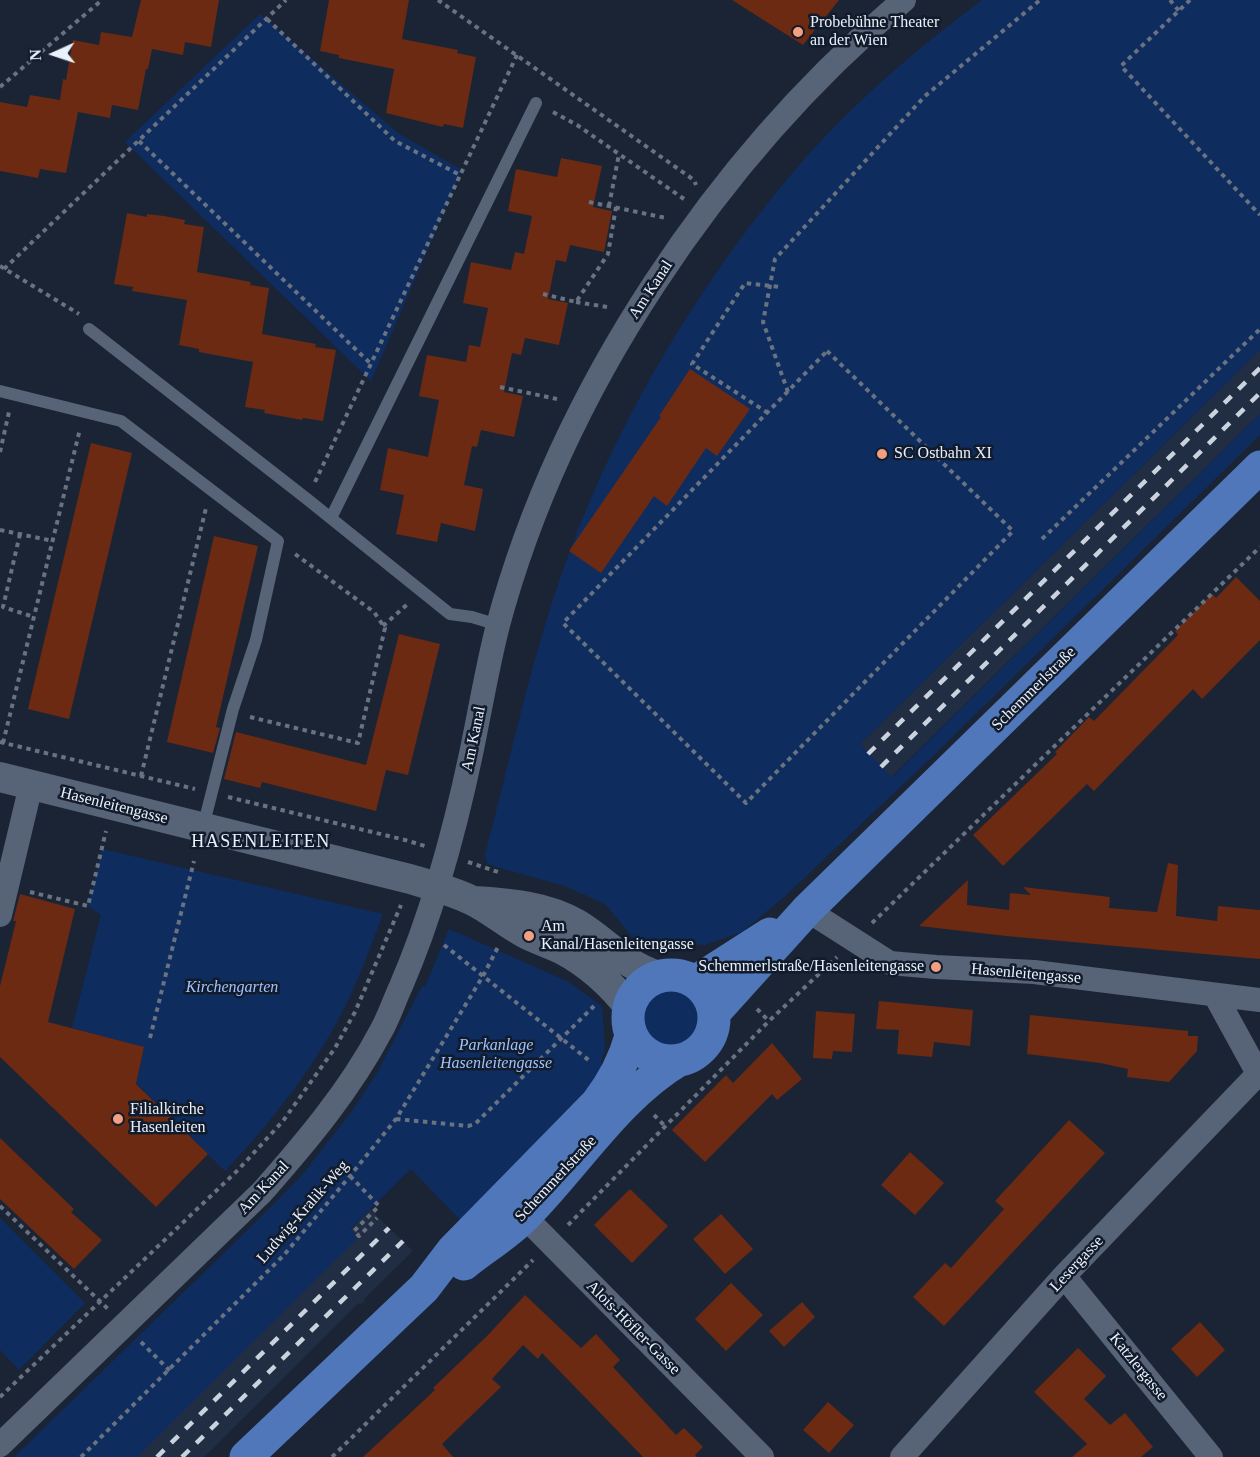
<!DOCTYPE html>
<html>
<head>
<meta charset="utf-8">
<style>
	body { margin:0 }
	#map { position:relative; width:1260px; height:1457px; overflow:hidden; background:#1a2435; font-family:"Times New Roman",serif }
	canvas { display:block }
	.north { position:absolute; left:24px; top:24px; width:60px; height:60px; -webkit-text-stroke:4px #111b2b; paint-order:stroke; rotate:267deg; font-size:16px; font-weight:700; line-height:24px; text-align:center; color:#e9f1fc }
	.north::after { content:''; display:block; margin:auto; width:21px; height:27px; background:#e9f1fc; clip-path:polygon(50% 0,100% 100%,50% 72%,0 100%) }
</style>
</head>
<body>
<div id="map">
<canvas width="1260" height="1457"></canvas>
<div class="north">N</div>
</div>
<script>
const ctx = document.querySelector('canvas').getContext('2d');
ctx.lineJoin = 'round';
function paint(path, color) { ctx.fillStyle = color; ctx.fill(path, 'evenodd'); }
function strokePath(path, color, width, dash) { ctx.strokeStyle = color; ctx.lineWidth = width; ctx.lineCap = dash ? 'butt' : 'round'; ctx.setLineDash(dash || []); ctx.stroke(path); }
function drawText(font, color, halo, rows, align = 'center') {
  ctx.font = font + ' "Times New Roman",serif'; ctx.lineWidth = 5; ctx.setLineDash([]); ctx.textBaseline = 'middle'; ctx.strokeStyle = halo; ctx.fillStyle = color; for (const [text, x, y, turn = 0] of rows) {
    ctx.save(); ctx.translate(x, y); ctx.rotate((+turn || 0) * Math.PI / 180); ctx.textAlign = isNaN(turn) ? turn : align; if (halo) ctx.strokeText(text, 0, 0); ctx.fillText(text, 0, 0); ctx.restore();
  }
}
const built = new Path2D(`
	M1260,350V414L891,777L860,744Z
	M370,1209L413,1251L364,1299L365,1301L361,1304L359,1303L204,1457H137Z`);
const green = new Path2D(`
	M982,0H1260V350L860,744L892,777L1260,414V435L931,758L784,897L742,932L705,945L679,943L648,945L635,940L606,905L598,901L565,886L493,866L487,863L485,855C512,753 533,649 570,551C622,410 708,269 807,156C859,98 920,46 982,0Z
	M260,14L398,133L462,170L371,381L125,142Z
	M102,849L383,914C374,937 366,960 356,983C326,1053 277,1116 225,1171L136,1083L144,1048L72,1028L101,915L88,906Z
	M449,929L567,981L602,1006L605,1049L601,1062L603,1079L463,1223L411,1169L350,1229L357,1239L137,1457H14L262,1216L302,1175L352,1111L377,1073L422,986L425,987Z
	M641 1018a29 29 0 1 1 58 0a29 29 0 1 1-58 0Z
	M0,1218L85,1303L19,1370L0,1350Z`);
const building = new Path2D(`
	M141,0H219L211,47L185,42L183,55L152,49L148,69H146L138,110L112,105L110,118L78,112L66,173L40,169L38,178L0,171V102L27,107L30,95L60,100L63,79L66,80L73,40L99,45L101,32L132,37Z
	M329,0H409L402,39L458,50L457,53L476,57L463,128L444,124L443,127L386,113L394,69L339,58V55L320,51Z
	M732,0H839L803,45Z
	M561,158L602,166L593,207L612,211L604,252L570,245L566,262L556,260L548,299L568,303L559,345L525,338L521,355L512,353L504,392L523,396L514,437L481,430L477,447L472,446L464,485L483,489L475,531L441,523L437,542L396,534L404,495L380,490L388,448L428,457L439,400L419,396L427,355L466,362L469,345L480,347L488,308L463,303L471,262L511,270L515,252L524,254L532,216L508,211L516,169L557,177Z
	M127,213L147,217V214L164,216L185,220L184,224L204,227L197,272L251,282L250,285L269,288L262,334L316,344L315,347L336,350L323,421L303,418L302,420L264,413L265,410L245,407L253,362L199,352V349L179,345L187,300L132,291L133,287L114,284Z
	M690,369L750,409L717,456L706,448L667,506L654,496L601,573L569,551L661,417L659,416Z
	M91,443L132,453L69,719L28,709Z
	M214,536L258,546L216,727L220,728L213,753L167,742Z
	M1236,577L1260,601V640L1202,699L1193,689L1094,791L1087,784L1003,866L973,835L1057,754L1055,752L1089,717L1094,721L1178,635L1175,631L1212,594L1216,598Z
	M399,634L440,644L408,775L386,770L376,811L262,782L260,788L224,779L236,732L366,765Z
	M1168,863L1178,865L1176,916L1217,921L1218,906L1260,910V959L1006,936L919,926L968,880L967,905L1009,910L1010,893L1031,895L1023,887L1110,897L1109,908L1157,912Z
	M20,894L75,909L48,1022L144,1047L136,1084L208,1154L156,1207L0,1057V986L16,921H13Z
	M879,1001L973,1010L970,1046L934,1042L932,1057L897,1054L899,1030L876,1029Z
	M816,1011L855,1014L852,1052L833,1051L832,1059L813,1058Z
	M1030,1015L1188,1031V1036H1198L1197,1051L1169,1082L1127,1077L1128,1069L1100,1063L1027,1054Z
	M772,1043L802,1079L777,1100L772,1094L705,1162L672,1130L726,1075L733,1083Z
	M1069,1120L1105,1153L944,1326L913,1297L945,1263L951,1268L1004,1209L995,1201Z
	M0,1138L74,1209L71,1212L102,1240L74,1269L0,1199Z
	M910,1152L944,1183L915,1215L881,1185Z
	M630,1189L668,1226L632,1263L594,1225Z
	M721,1214L753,1249L725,1274L693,1239Z
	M731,1283L763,1315L726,1351L695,1319Z
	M525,1295L581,1348L596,1334L620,1360L613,1367L676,1435L684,1428L703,1447L695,1455L697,1457H643L542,1353L538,1359L523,1345L492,1379L501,1387L442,1444L453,1457H363L435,1390L433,1388L488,1335Z
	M802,1302L815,1317L784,1347L769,1331Z
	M1200,1322L1225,1350L1197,1377L1171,1349Z
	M1078,1348L1106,1376L1084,1399L1110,1425L1125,1413L1153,1447L1141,1457H1072L1087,1444L1034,1392Z
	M828,1402L854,1425L829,1453L803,1430Z`);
const path = new Path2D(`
	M438,0L694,180L696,185
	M1170,0L1179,11
	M1190,0L1121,66L1260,215
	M267,19L395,141L460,175
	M0,87L102,0
	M553,112L577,125L684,199
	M139,141L371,364
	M589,202L666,218
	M609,206L619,154
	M0,266L79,314
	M4,269L286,0
	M543,294L576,302L608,254L616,207
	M576,302L607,307
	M827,351L1013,531L746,803L563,623Z
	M500,387L557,399
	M788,392L763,322L775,259L925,96L1040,0
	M768,413L692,364L745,283L780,287
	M0,452L9,412
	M315,482L517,55
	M0,530L53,541
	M20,534L3,607L34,617
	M1042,539L1260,329
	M383,626L410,602
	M250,717L358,743L385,628L374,612L295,554
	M0,742L195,789
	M3,743L80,429
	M141,776L206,508
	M228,797L405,840L425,846
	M468,862L501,873
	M30,892L88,906L106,831
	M872,923L1260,547
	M444,945L591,1062
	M663,947L694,948
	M757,1009L769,1021
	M150,1038L194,861
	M654,1115L666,1127
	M396,1119L468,1126L475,1124L594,1006
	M350,1176L379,1206L354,1231L359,1236L377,1218
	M0,1206L108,1309
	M568,1225L769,1021L837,957
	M141,1342L170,1371
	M0,1397L238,1170L283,1121L335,1048L355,1012L401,905
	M81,1457L284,1255L350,1176L396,1119L483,976L498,947
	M332,1457L533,1260`);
const service = new Path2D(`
	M89,329L307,499L450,614L472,617L498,625
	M0,391L121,421L278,541L256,640L233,709L203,827
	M331,518L536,103`);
const minor = new Path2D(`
	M807,910L890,963L936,967L1034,972L1260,1000
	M0,915L31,785
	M1215,995L1260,1077
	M513,1205L762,1457
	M1064,1276L1211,1457
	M0,1445L262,1192C306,1142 350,1090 381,1031C389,1017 394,1001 401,986C433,912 454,834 471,754C480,711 487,668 498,625C561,390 718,156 904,0
	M902,1457L1064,1276L1257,1075`);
const tertiary = new Path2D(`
	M0,777L410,879C430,885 452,891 471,900C490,909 507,924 526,934C538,940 551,944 563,950C589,964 611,984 629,1007
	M474,901C509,903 546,906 577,924C607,942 622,964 658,976`);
const primary = new Path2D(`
	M628 1018a43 43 0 1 1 86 0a43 43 0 1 1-86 0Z
	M695,982L770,934
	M714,1013L807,910L1260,467
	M464,1264C484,1248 507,1234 525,1216C575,1166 618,1096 679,1060
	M246,1457L424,1288L453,1250L597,1103C613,1082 624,1062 631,1036`);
const rail = new Path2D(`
	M868,754L1260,368
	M881,767L1260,393
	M157,1457L389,1228
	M182,1457L403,1241`);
const markers = [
	[798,32,6,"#f39f82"],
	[882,454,6,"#f39f82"],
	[529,936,6,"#f39f82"],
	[936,967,6,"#f39f82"],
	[118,1119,6,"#f39f82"]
];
const poiNames = [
	["Probebühne Theater",810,23],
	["an der Wien",810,41],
	["SC Ostbahn XI",894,454],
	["Am",541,927],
	["Kanal/Hasenleitengasse",541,945],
	["Schemmerlstraße/Hasenleitengasse",924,967,"right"],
	["Filialkirche",130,1110],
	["Hasenleiten",130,1128]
];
const streetNames = [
	["Am Kanal",651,290,-57],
	["Schemmerlstraße",1034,689,-45],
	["Am Kanal",474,739,-78],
	["Hasenleitengasse",114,806,14],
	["Hasenleitengasse",1026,974,5],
	["Schemmerlstraße",556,1179,-47],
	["Am Kanal",264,1188,-47],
	["Ludwig-Kralik-Weg",303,1212,-49],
	["Lesergasse",1077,1264,-47],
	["Alois-Höfler-Gasse",633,1328,45],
	["Katzlergasse",1138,1367,51]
];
const parkNames = [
	["Kirchengarten",232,988],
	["Parkanlage",496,1046],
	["Hasenleitengasse",496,1064]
];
const neighbourhoodNames = [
	["HASENLEITEN",261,842]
];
paint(built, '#202d43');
paint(green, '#0f2c5f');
paint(building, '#6b2a11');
strokePath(path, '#687280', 4, [4.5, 4.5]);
strokePath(service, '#576377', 12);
strokePath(minor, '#576377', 24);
strokePath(tertiary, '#576377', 30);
strokePath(primary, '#5077ba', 33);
strokePath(rail, '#cad2de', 4.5, [10, 10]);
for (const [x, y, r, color] of markers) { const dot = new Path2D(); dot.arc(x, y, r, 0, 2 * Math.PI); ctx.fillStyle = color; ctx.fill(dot); strokePath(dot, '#111b2b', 2); }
drawText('16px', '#e9f1fc', '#111b2b', poiNames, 'left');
drawText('16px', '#e9f1fc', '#111b2b', streetNames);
drawText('italic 16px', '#9fc3fe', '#111b2b', parkNames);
ctx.letterSpacing = '1.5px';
drawText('18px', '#e9f1fc', '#111b2b', neighbourhoodNames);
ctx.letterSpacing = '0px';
</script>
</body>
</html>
